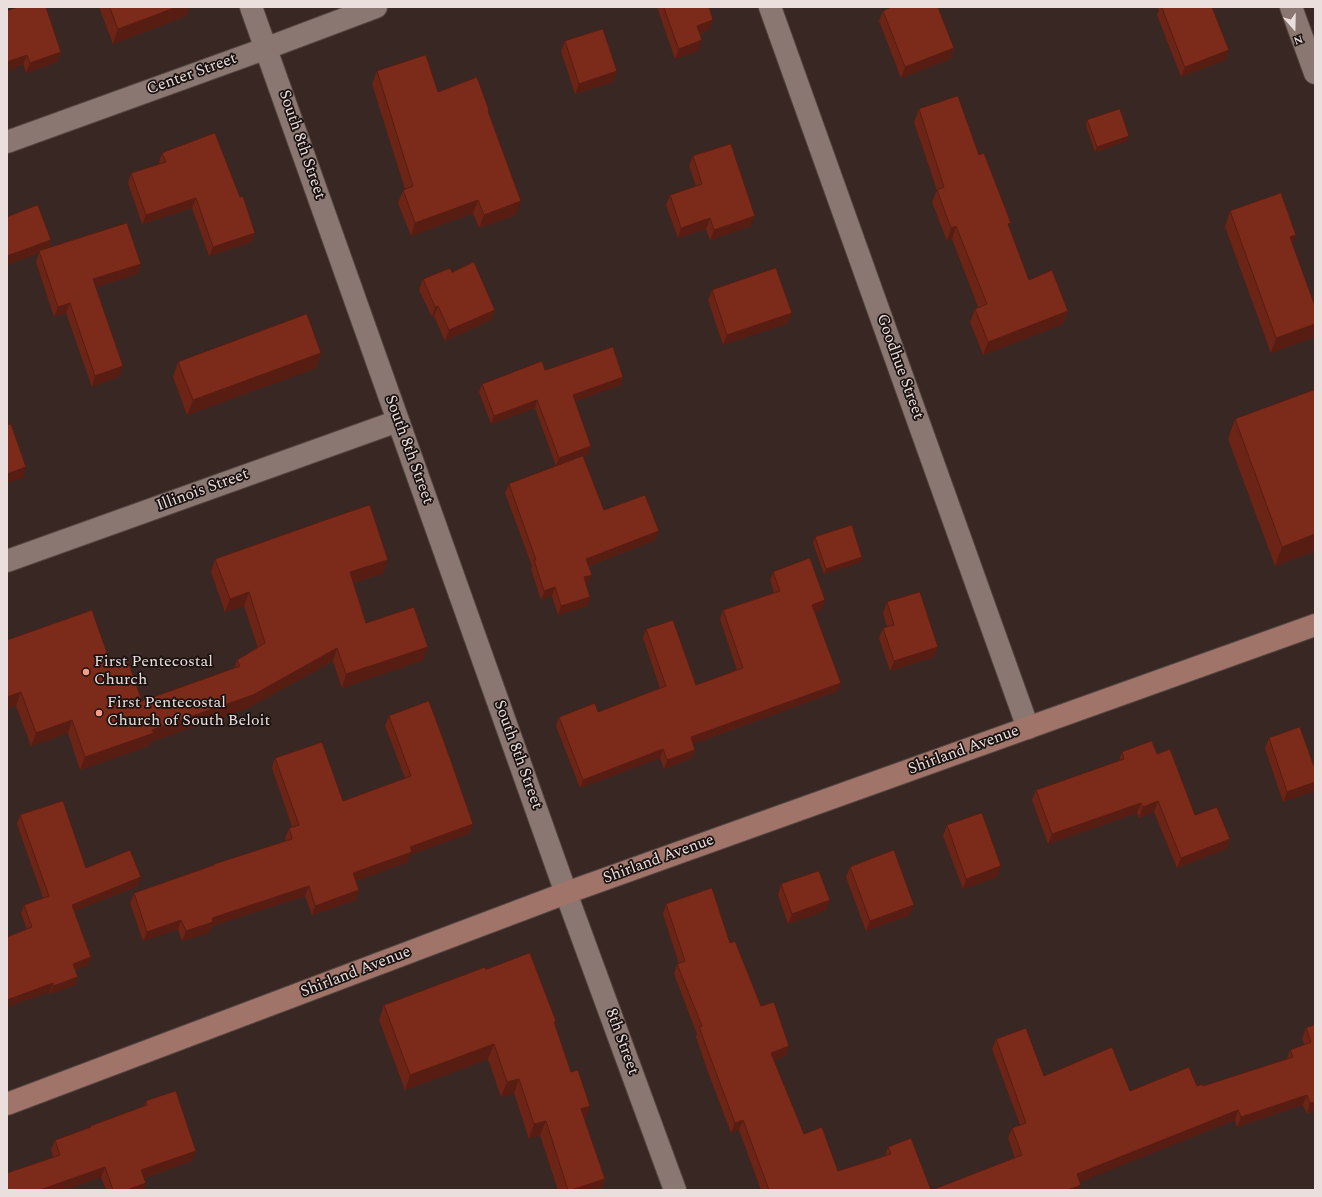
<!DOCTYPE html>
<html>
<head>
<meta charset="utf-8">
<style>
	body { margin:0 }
	#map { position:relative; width:1322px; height:1197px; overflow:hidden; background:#382723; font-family:Spectral,serif }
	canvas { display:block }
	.frame { position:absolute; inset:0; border:8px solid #ebdfdd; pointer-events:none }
	.north { position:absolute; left:1274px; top:8px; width:40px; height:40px; -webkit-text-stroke:3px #1a1210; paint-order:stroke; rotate:160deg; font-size:11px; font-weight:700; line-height:16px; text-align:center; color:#ebdfdd }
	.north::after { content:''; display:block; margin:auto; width:14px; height:18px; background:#ebdfdd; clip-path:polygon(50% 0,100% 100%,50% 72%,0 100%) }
</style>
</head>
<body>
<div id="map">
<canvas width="1322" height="1197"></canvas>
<div class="frame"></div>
<div class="north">N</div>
</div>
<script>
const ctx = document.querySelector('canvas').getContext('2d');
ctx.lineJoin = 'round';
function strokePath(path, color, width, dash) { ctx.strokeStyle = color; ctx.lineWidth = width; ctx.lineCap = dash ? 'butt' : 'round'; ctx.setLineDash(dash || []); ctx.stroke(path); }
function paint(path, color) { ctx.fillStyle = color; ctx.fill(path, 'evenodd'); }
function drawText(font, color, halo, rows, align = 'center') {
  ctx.font = font + ' Spectral,serif'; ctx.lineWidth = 3.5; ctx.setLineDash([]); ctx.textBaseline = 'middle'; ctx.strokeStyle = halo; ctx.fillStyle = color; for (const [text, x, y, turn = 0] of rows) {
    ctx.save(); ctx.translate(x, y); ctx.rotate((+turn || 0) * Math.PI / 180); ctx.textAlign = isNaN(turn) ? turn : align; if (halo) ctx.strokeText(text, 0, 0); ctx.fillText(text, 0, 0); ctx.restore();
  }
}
const street = new Path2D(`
	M251,7L566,893L675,1190
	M770,7L1028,728
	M1291,7L1315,73
	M7,142L267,48L376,7
	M7,561L398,421`);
const secondary = new Path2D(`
	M7,1104L566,893L1315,625`);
const wall = new Path2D(`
	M99,7H189L186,16L113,44Z
	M657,7H709V30L700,34L698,51L675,59Z
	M1157,7H1212L1225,60L1181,77L1157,15L1159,11Z
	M7,11L61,52L57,62L26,73Z
	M883,11L954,48L950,59L901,78L879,21Z
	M565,41L617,71L613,82L575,94L561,51Z
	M377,71L438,92L488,113L516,215L479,228L473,213L411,236L398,203L403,190L405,189L372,84Z
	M919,109L979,155L1009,228L1029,280L1068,311L1063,324L983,355L970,322L975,309L978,307L952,239L947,241L932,202L937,190L914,122Z
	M1087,120L1127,141L1095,152L1086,125Z
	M162,153L252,242L209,256L192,208L142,224L128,183L131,173L160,164L159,162Z
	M693,156L751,226L710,240L706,229L678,238L666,205L670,195L696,186L689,166Z
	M1230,211L1296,235L1292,244L1315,306V337L1271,353L1225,227Z
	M51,240L48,249L141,264L137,274L96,287L120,376L92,387L66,313L54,317L36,262L39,253L7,265Z
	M452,272L495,310L491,320L445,341L434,316L432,317L419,290L423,279Z
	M712,290L792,313L788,323L723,345L708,300Z
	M321,353L316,368L187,415L173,377L178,362Z
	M545,370L623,377L621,385L575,401L591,446L588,454L583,456L604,510L659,531L655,540L589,566L588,584H586L590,597L587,606L558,615L552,596L541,600L531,569L532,566L505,493L509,484L556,466L535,408L491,424L479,392L482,384Z
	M1235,419L1315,551L1275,566L1228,439Z
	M815,537L862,557L861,562L824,574L813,543Z
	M215,559L388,560L383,573L353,583L366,623L423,660L342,688L333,661L248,708L150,742L149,746L80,770L68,733L31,746L16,706L7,640L112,667L142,701L234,668L237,660L258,648L244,606L225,612L211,572Z
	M773,572L825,600L822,609L815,612L838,691L693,744L695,750L692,758L664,769L660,758L580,788L556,726L559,717L598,712L660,688L643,638L646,629L696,685L737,670L720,619L723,610L774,593L770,580Z
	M887,602L938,647L934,657L890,671L879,638L883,628L887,627L883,613Z
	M389,716L470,833L410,855L408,862L356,881L359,890L356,900L312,915L305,896L212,926L210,932L182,941L178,929L143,941L130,903L134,893L213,865L214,864L286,841L285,838L289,828L292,827L272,768L275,758L343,801L405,778L385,726Z
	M1269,738L1315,769L1283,802L1265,748Z
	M1122,752L1157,754L1195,815L1230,839L1226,849L1177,868L1154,812L1139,818L1137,813L1048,844L1032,800L1036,790L1119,761Z
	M20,815L86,868L138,886L74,911L91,957L88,965L75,970L78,977L75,985L50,994L21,913L24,905L43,898L17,824Z
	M947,825L997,877L963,889L943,836Z
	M850,867L910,915L866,931L846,877Z
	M781,884L826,910L788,924L778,895Z
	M666,904L730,943L761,1006L789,1046L786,1056L774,1060L804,1134L838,1171L885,1156L888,1147L931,1190H761L739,1130L731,1133L708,1072L696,1037L697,1034L674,974L677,964H679L663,914Z
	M486,969L556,1021L555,1024L585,1120L605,1179L601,1190H558L540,1135L529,1139L514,1093L501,1097L488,1059L405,1090L379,1020L384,1005Z
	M1315,1025V1110L1307,1114L1303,1105L1237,1127L1235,1120L1079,1182L1081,1185L1079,1190H932L1015,1158L1008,1138L1012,1128L1020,1125L992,1049L996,1039L1044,1076L1130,1091L1197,1086H1203L1287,1059L1290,1050L1305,1045L1302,1039L1306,1028Z
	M146,1101L192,1161L144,1178L146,1183L144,1190H106L101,1177L66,1190H7L53,1157L51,1150L55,1140L90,1128V1126L144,1106Z`);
const shadedWall = new Path2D(`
	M177,7H189L186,16L113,44L118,29Z
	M713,20L709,30L693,36L697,26Z
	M702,40L698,51L675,59L679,49Z
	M954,48L950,59L901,78L905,67Z
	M1229,50L1225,60L1181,77L1185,67Z
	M61,52L57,62L26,73L30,63Z
	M27,55L23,65L7,71V62Z
	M617,71L613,82L575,94L579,84Z
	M1129,136L1127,141L1095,152L1097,147Z
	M196,198L192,208L142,224L146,215Z
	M478,200L473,213L411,236L415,223Z
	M521,201L516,215L479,228L484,215Z
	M755,216L751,226L710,240L714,230Z
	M710,218L706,229L678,238L681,228Z
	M956,226L952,239L947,241L951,228Z
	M255,233L252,242L209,256L213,247Z
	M1296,235L1290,250V237Z
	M51,240L47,250L39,251V253L7,265V256Z
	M141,264L137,274L89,289L93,279Z
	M70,303L66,313L54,317L58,307Z
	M438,306L434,316L432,317L435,307Z
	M495,310L491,320L445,341L449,330Z
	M1068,311L1063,324L983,355L988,342Z
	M792,313L788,323L723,345L727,335Z
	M1315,324V337L1271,353L1276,338Z
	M321,353L316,368L187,415L193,400Z
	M123,366L120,376L92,387L95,376Z
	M623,377L621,385L570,403L573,395Z
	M537,400L535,408L491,424L494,416Z
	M591,446L588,454L556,466L559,458Z
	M26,467L23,478L7,483V474Z
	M659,531L655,540L583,568L586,559Z
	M1315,534V551L1275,566L1282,547Z
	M862,557L861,562L824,574L826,569Z
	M388,560L383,573L345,585L350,572Z
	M592,575L588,584L580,586L584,577Z
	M555,587L552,596L541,600L544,591Z
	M249,592L244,606L225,612L230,599Z
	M590,597L587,606L558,615L561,606Z
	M825,600L822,609L809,614L812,605Z
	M428,647L423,660L342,688L346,674Z
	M938,647L934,657L890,671L894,661Z
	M337,648L333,661L248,708L150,742L149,746L80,770L85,757L152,730Z
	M841,683L838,691L687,746L691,737Z
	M21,692L16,706L7,709V697Z
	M72,720L68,733L31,746L36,733Z
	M663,749L660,758L580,788L583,780Z
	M695,750L692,758L664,769L667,760Z
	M1315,782V791L1283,802L1287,792Z
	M1158,801L1154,812L1139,818L1143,807Z
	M1141,803L1137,813L1048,844L1052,834Z
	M473,824L470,833L410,855L408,862L350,883L353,873L410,847Z
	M1230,839L1226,849L1177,868L1181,858Z
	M1001,866L997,877L963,889L966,879Z
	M141,877L138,886L69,913L72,905Z
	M309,886L305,896L212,926L210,932L182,941L186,931L212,918Z
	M359,890L356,900L312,915L315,906Z
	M830,900L826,910L788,924L792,914Z
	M914,905L910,915L866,931L870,921Z
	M181,920L178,929L143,941L147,932Z
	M91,957L88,965L70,972L73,964Z
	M78,977L75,985L50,994L53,986Z
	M53,983L50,992L7,1007V1000Z
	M494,1044L488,1059L405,1090L410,1075Z
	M789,1046L786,1056L767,1063L771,1053Z
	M519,1079L514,1093L501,1097L507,1082Z
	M1307,1095L1303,1105L1237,1127L1241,1117Z
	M1315,1102V1110L1307,1114L1310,1103Z
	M590,1106L585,1120L581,1109Z
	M1238,1110L1235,1120L1073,1185L1077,1174Z
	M743,1120L739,1130L731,1133L735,1123Z
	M546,1121L540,1135L529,1139L534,1124Z
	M196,1151L192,1161L137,1180L141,1170Z
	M105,1167L101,1177L66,1190H40Z
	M605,1179L601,1190H571Z
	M146,1183L144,1190H127Z
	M1081,1185L1079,1190H1068Z`);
const building = new Path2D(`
	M18,7H46L61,52L30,63L27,55L7,62V11Z
	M110,7H177L118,29Z
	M664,7H709L713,20L697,26L702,40L679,49Z
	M892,7H938L954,48L905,67L883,11Z
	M1162,7H1212L1229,50L1185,67Z
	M603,29L617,71L579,84L565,41Z
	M426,55L438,92L477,77L489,110L488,111L521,201L484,215L478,200L415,223L403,190L413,186L377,71Z
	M958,96L979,155L984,153L1011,223L1008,224L1029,280L1052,270L1068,311L988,342L975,309L987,304L956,226L951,228L937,190L944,187L919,109Z
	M1120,109L1129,136L1097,147L1087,120Z
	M215,133L240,197L243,196L255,233L213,247L196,198L146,215L131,173L166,162L162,153Z
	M731,144L755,216L714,230L710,218L681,228L670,195L702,184L693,156Z
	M1281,193L1296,235L1290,237L1315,306V324L1276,338L1230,211Z
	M38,205L51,240L7,256V217Z
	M127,223L141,264L93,279L123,366L95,376L70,303L58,307L39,251Z
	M474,262L495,310L449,330L438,306L435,307L423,279L450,268L452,272Z
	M776,268L792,313L727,335L712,290Z
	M307,314L321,353L193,400L178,362Z
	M613,347L623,377L573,395L591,446L559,458L537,400L494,416L482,384L542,361L545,370Z
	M1314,390L1315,392V534L1282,547L1235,419Z
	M11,424L26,467L7,474V425Z
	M583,456L604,510L645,495L659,531L586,559L592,575L584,577L590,597L561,606L555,587L544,591L534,560H536L509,484Z
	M370,505L388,560L350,572L366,623L414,607L428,647L346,674L337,648L253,695L152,730L154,733L85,757L72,720L36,733L21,692L7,697V640L92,610L112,667L128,661L142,701L240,666L237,660L265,643L249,592L230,599L215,559L328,519Z
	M852,525L862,557L826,569L815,537Z
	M810,558L825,600L812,605L841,683L691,737L695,750L667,760L663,749L583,780L559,717L595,703L598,712L666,686L646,629L673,620L696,685L743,668L723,610L780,591L773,572Z
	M920,592L938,647L894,661L883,628L894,625L887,602Z
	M429,701L450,758L473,824L410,847L412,852L353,873L359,890L315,906L309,886L212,918L213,922L186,931L181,920L147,932L134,893L214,865V864L292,839L289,828L299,825L275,758L322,742L343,801L411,776L389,716Z
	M1300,727L1315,769V782L1287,792L1269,738Z
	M1152,741L1157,754L1170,749L1195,815L1217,807L1230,839L1181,858L1158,801L1143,807L1141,803L1052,834L1036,790L1124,759L1122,752Z
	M63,801L86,868L130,850L141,877L72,905L91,957L73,964L78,977L53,986V983L7,1000V937L32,927L24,905L49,896L20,815Z
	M982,813L1001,866L966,879L947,825Z
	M894,850L914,905L870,921L850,867Z
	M819,871L830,900L792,914L781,884Z
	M712,888L730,943L735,941L761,1006L774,1002L789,1046L771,1053L804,1134L822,1127L838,1171L891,1154L888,1147L911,1138L931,1190H769L743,1120L735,1123L712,1062L699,1027L702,1026L677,964L685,961L666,904Z
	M530,953L556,1021L554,1022L571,1072L578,1070L590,1106L581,1109L605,1179L571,1190H568L546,1121L534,1124L519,1079L507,1082L494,1044L410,1075L384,1005L485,967L486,969Z
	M1315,1025V1102L1310,1103L1307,1095L1241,1117L1238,1110L1077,1174L1081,1185L1068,1190H932L1022,1155L1012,1128L1026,1123L996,1039L1026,1028L1044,1076L1112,1047L1130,1091L1189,1067L1197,1086L1202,1084L1203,1086L1293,1057L1290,1050L1311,1042L1306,1028Z
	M176,1091L196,1151L141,1170L146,1183L127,1190H113L105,1167L40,1190H7V1173L60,1155L55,1140L91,1127L90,1126L147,1105L146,1101Z`);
const markers = [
	[86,672,4,"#f49e89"],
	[99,713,4,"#f49e89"]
];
const streetNames = [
	["Center Street",192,75,-20],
	["South 8th Street",301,145,71],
	["Goodhue Street",899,367,70],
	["South 8th Street",408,450,70],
	["Illinois Street",203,491,-20],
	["Shirland Avenue",964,751,-20],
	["South 8th Street",517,755,70],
	["Shirland Avenue",659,860,-20],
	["Shirland Avenue",356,973,-21],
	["8th Street",621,1042,70]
];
const poiNames = [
	["First Pentecostal",94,663],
	["Church",94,681],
	["First Pentecostal",107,704],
	["Church of South Beloit",107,722]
];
strokePath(street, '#544642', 24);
strokePath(secondary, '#544642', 24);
strokePath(street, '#8b7772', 22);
strokePath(secondary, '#a17469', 22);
paint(wall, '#6b2416');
paint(shadedWall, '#571d12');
paint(building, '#7c2a19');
strokePath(building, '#571d12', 1);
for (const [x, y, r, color] of markers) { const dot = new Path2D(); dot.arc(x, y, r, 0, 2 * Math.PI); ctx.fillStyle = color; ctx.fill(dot); strokePath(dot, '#1a1210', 1.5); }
drawText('16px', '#ebdfdd', '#1a1210', streetNames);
drawText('16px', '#ebdfdd', '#1a1210', poiNames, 'left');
</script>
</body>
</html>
